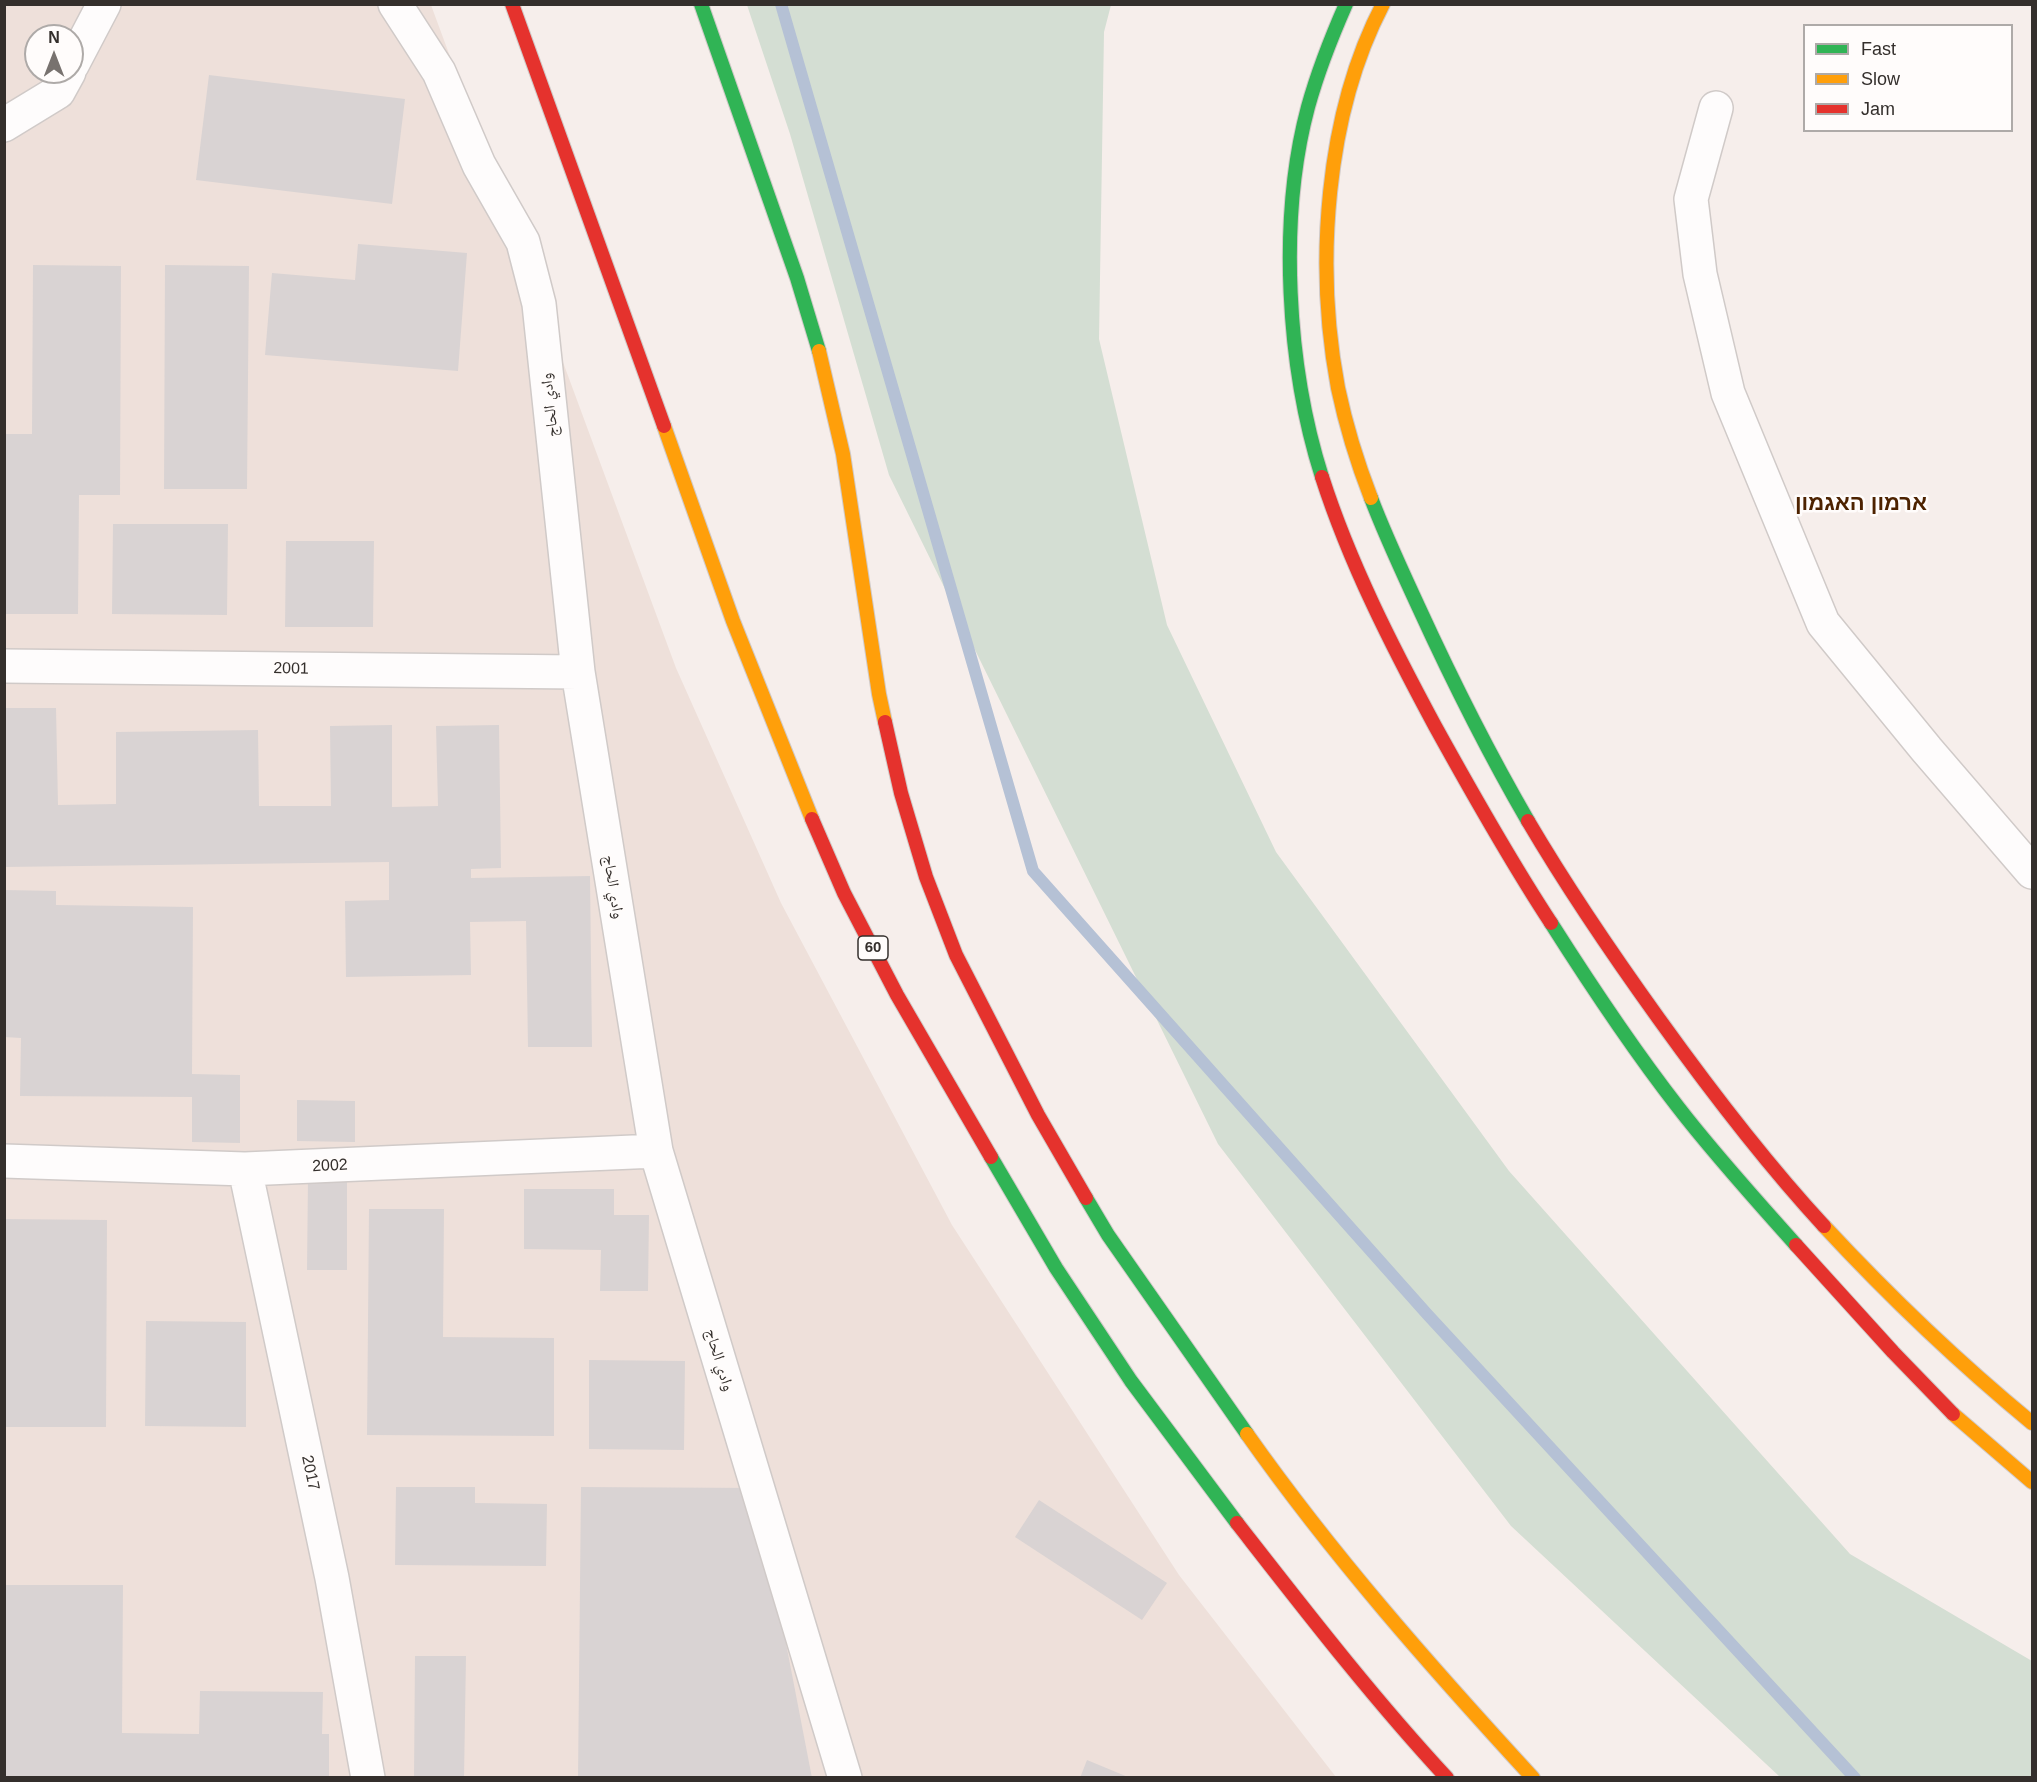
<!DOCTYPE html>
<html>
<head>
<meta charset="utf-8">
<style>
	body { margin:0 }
	#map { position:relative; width:2037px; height:1782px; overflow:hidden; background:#f6eeeb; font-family:Arial,sans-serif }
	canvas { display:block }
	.frame { position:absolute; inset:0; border:6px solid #342f2c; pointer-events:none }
	.legend { position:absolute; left:1803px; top:24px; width:210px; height:108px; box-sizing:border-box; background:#fffcfb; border:2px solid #aeaaa8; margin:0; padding:8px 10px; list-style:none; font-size:18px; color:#342f2c }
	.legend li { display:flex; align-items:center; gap:12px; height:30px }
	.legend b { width:30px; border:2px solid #aeaaa8 }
	.north { position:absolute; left:24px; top:24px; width:60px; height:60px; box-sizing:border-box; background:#fffcfb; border:2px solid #aeaaa8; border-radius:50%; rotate:0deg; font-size:16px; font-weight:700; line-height:24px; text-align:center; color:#342f2c }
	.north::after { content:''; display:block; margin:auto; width:21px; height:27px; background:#78726f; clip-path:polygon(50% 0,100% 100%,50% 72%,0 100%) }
</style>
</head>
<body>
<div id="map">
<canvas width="2037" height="1782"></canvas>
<div class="frame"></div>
<ul class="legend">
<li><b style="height:8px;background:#30b455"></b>Fast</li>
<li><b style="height:8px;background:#ff9f0a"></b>Slow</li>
<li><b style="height:8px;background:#e5322d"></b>Jam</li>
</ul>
<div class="north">N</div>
</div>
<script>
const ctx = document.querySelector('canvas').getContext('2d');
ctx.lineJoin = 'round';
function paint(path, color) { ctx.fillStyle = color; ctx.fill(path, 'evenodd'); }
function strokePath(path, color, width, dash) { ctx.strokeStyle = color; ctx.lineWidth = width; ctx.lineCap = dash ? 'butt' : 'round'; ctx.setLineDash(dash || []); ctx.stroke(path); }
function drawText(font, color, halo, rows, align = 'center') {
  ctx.font = font + ' Arial,"Noto Naskh Arabic",Heebo,sans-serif'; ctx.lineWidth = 5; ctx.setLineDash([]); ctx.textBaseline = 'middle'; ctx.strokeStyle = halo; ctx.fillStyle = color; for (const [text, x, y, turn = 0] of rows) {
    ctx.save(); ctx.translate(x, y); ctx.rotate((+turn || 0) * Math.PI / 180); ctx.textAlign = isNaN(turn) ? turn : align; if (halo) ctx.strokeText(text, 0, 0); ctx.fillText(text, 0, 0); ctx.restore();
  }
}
const built = new Path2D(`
	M5,5H431L676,668L781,903L952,1225L1179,1575L1336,1777L5,1778ZM36,36H72V72H36Z`);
const green = new Path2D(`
	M747,5H1111L1104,32L1099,339L1167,625L1276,852L1509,1171L1850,1554L2032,1661V1777H1780L1511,1526L1218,1144L889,475L790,134Z`);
const stream = new Path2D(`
	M781,4L1033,871L1427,1314L1855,1778`);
const building = new Path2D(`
	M209,75L405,99L392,204L196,180Z
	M358,244L467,253L458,371L265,355L272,273L355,280Z
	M33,265L121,266L120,495H79L78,614H4V434H32Z
	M165,265L249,266L247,489H164Z
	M113,524H228L227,615L112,614Z
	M286,541H374L373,627H285Z
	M4,708H56L58,805L116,804V732L258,730L259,806H331L330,726L392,725V807L438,806L436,726L499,725L501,868L471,869V878L590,876L592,1047H528L526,921L470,922L471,975L346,977L345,901L389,900V862L4,867Z
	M4,890L56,891V905L193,907L192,1074L240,1075V1143L192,1142V1097L20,1096L21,1038L4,1037Z
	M297,1100L355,1101V1142L297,1141Z
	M308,1178H347V1270H307Z
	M524,1189H614V1215H649L648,1291H600L601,1250L524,1249Z
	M369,1209H444L443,1337L554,1338V1436L367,1435Z
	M4,1219L107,1220L106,1427H4Z
	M146,1321L246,1322V1427L145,1426Z
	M589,1360L685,1361L684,1450L589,1449Z
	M396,1487H475V1503L547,1504L546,1566L395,1565Z
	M581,1487L756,1488L812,1778H578Z
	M1039,1500L1167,1583L1142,1620L1015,1537Z
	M4,1585H123L122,1733L199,1734L200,1691L323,1692L322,1734H329V1778H5Z
	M415,1656H466L464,1778H414Z
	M1087,1760L1128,1777V1778H1080Z`);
const street = new Path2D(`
	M395,4L439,72L479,165L523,242L539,304L578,672L656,1151L845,1778
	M72,65L104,4
	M1716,108L1691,199L1700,274L1728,393L1823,623L1927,750L2032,872
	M4,125L58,92L69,72
	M4,666L578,672
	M4,1161L245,1169L656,1151
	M245,1169L332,1578L368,1778`);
const fast = new Path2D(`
	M701,4L797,278L819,351
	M1322,477C1287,367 1278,219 1308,107C1318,71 1331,38 1346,4
	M1371,498C1385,535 1402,571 1419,608C1452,680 1488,752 1528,821
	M1551,923C1591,986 1632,1048 1678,1107C1715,1155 1756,1200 1796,1245
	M991,1157L1056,1268L1131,1381L1237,1523
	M1086,1198L1108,1235L1247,1434`);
const slow = new Path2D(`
	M819,351L843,454L879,694L885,722
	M664,426L733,621L812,819
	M1371,498C1357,462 1346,426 1338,388C1315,266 1325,115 1383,4
	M1824,1226C1889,1296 1958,1362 2032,1423
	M1953,1414L2032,1482
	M1247,1434C1333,1556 1432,1668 1533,1778`);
const jam = new Path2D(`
	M512,4L664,426
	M1322,477C1350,564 1392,646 1435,726C1472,793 1509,859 1551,923
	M885,722L901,793L926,877L956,955L1038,1115L1086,1198
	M812,819L844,893L897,995L991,1157
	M1528,821C1568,889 1613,955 1659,1019C1710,1090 1764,1161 1824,1226
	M1796,1245L1893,1352L1953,1414
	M1237,1523C1305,1610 1372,1697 1447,1778`);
const shields = [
	[873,948,30]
];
const shieldNames = [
	["60",873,948]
];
const streetNames = [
	["وادي الحاج",550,405,-96],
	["2001",291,669,1],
	["وادي الحاج",613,887,81],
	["2002",330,1166,-3],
	["وادي الحاج",719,1360,73],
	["2017",310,1473,78]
];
const districtNames = [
	["ארמון האגמון",1861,504]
];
paint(built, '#eee0da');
paint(green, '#d4ded3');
strokePath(stream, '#b5c1d5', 12);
paint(building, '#d9d3d3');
strokePath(street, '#d0cac8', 36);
strokePath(fast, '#d0cac8', 16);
strokePath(slow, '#d0cac8', 16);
strokePath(jam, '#d0cac8', 16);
strokePath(street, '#fefcfc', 33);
strokePath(fast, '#30b455', 14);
strokePath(slow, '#ff9f0a', 14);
strokePath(jam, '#e5322d', 14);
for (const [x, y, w] of shields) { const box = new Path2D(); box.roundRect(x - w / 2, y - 12, w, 24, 4.5); ctx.fillStyle = '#fffcfb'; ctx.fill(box); strokePath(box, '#342f2c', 1.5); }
drawText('bold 15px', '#342f2c', null, shieldNames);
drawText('16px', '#342f2c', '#fffcfb', streetNames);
drawText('bold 22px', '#4d2200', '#fffcfb', districtNames);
</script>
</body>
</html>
